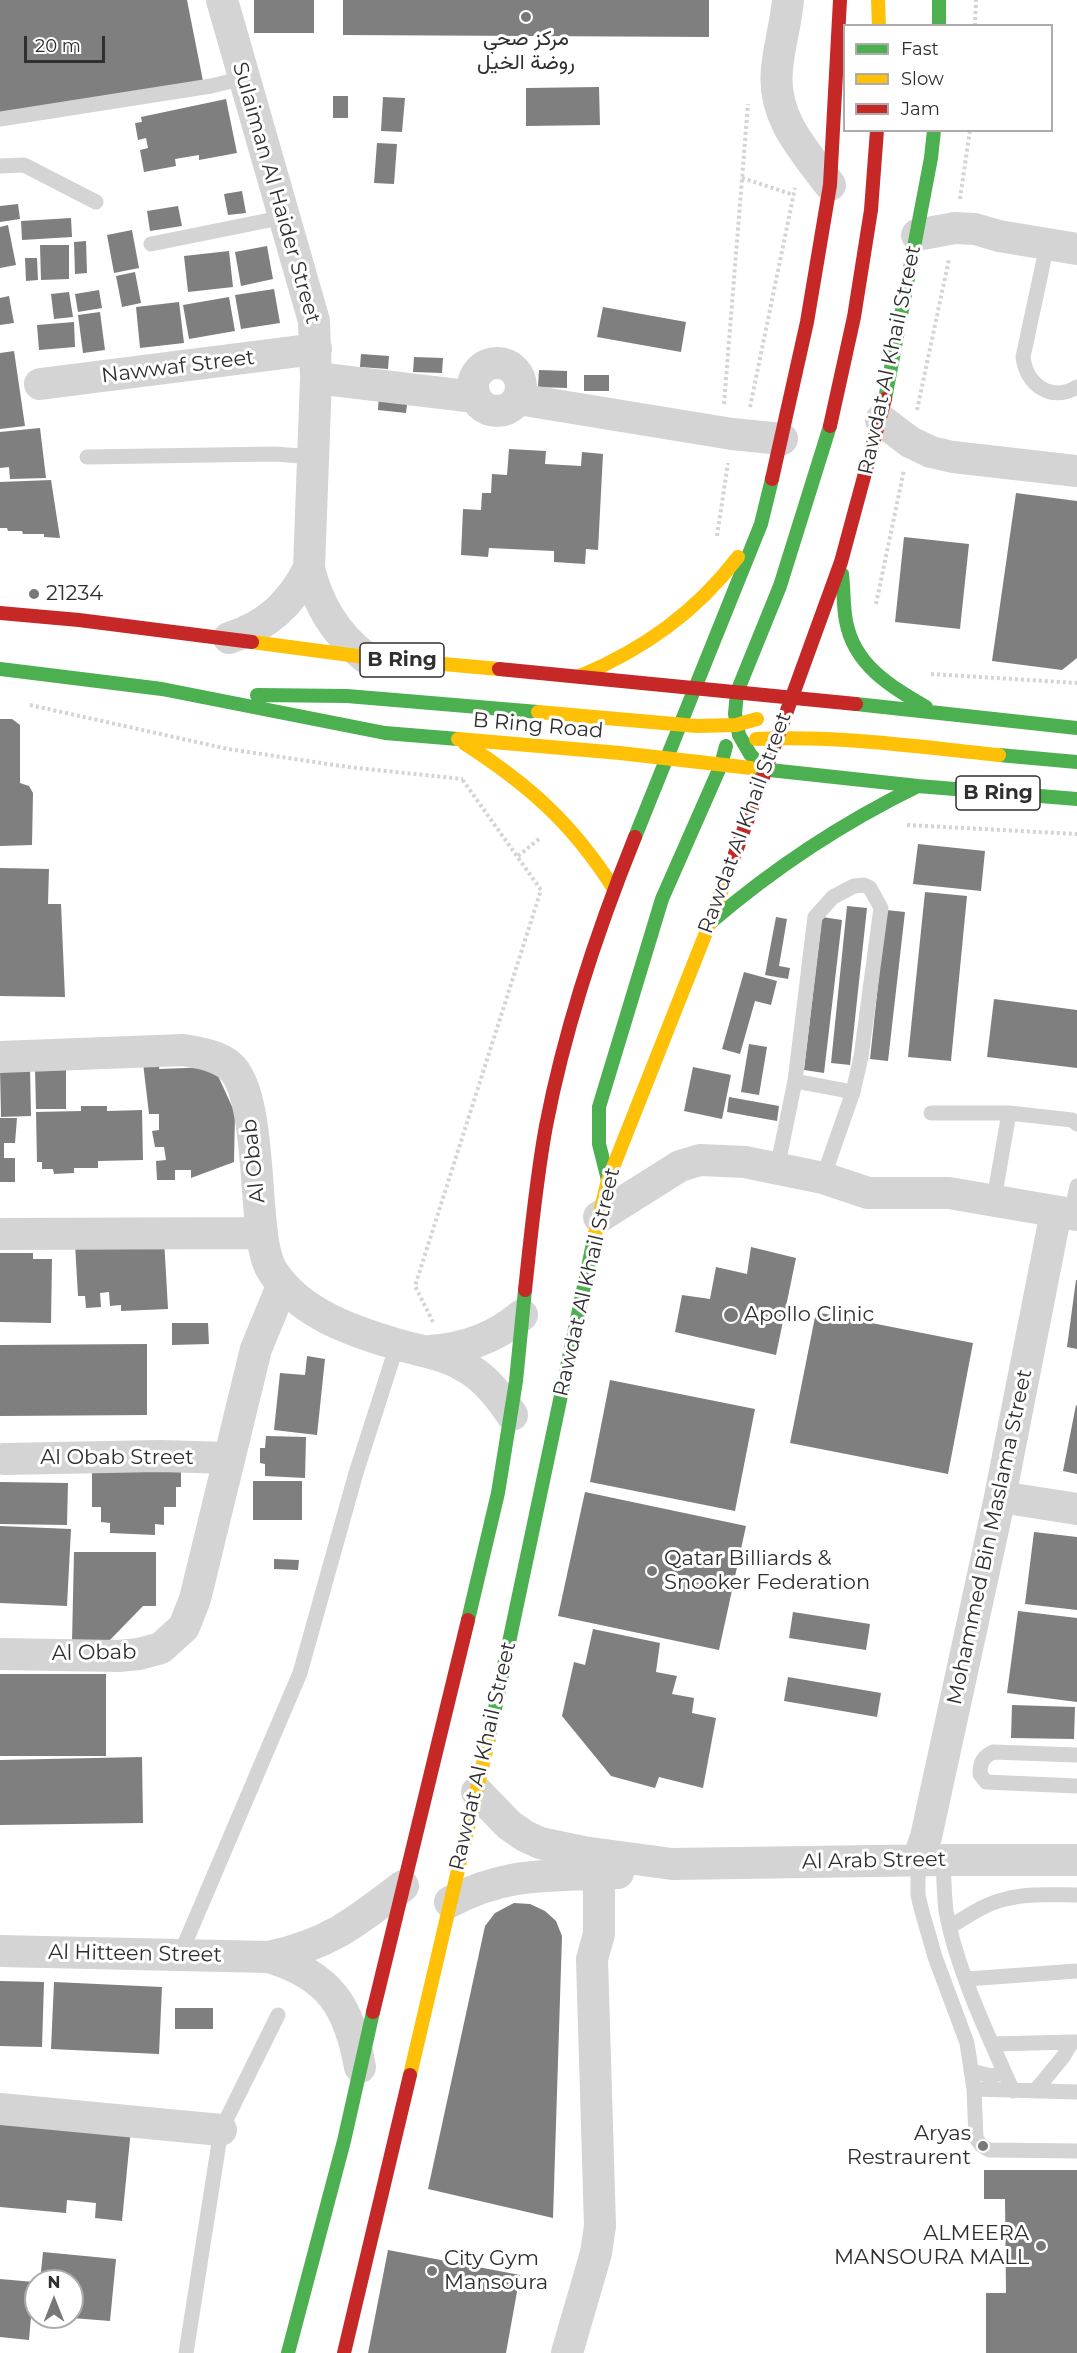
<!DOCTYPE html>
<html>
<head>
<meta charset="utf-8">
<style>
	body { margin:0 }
	#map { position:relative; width:1077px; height:2353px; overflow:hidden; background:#fff; font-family:Montserrat,sans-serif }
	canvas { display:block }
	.legend { position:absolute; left:843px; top:24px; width:210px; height:108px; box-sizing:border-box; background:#fff; border:2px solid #acacac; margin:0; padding:8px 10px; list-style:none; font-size:18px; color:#2f2f2f }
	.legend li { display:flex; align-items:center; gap:12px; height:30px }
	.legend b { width:30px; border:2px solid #acacac }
	.north { position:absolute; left:24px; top:2269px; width:60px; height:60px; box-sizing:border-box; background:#fff; border:2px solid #acacac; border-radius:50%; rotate:0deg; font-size:16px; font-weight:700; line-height:24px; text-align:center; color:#2f2f2f }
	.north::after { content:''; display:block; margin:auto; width:21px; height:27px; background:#787878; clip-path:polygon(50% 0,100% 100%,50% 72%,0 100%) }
	.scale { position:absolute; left:24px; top:36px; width:81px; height:27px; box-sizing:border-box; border:3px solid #2f2f2f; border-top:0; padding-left:8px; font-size:18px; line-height:21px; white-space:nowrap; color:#2f2f2f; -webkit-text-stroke:4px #fff; paint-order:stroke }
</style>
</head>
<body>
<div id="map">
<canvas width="1077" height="2353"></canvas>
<ul class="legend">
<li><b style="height:8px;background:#4caf50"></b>Fast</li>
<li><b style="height:8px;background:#ffc107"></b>Slow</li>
<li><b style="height:8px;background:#c62828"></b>Jam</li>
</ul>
<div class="north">N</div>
<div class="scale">20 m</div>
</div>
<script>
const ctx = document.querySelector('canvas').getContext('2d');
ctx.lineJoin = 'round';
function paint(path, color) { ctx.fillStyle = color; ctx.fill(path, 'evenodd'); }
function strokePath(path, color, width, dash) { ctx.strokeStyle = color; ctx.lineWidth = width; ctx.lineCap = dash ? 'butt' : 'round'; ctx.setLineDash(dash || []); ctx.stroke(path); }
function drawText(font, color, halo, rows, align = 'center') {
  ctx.font = font + ' Montserrat,Vazirmatn,sans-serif'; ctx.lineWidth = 6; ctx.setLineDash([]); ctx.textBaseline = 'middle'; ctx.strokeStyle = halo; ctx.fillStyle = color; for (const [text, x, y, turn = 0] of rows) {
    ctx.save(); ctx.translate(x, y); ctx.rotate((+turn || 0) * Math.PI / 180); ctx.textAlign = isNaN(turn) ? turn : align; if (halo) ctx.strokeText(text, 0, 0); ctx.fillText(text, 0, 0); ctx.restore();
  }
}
const building = new Path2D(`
	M0,0H187L203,81L0,113Z
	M254,0H314V33H254Z
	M343,0H709V37L343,35Z
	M599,87L600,125L526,126V88Z
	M333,96H348V118H333Z
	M383,97L405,98L402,132L381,131Z
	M226,99L237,153L199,160V155L175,159L176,166L144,172L140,150L148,148L146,138L138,140L135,123L142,122L141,117Z
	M377,143L397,144L394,184L374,183Z
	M242,191L246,213L228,215L224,194Z
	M18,204L20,219L0,222V206Z
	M178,206L182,226L150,231L147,211Z
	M71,218L72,237L22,240L21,221Z
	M8,225L16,265L0,268V227Z
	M132,230L139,268L114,273L107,235Z
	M86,241L87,273L75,274L74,242Z
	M40,245H69V279L41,280Z
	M267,246L273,279L241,286L235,252Z
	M229,251L233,287L188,292L184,256Z
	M25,258H37L38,280L26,281Z
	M135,272L141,303L122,307L116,276Z
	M274,289L280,323L241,329L235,295Z
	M99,290L102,308L78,312L75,294Z
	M69,292L73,317L54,319L51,294Z
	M9,296L14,323L0,325V298Z
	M229,297L235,331L189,339L183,305Z
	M179,302L184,343L140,348L136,307Z
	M603,307L686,322L681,352L597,337Z
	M100,312L105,350L83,353L78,315Z
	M74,322L75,347L39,350L37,325Z
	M14,351L25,426L0,429V353Z
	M361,354L389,356L388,369L360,367Z
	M414,357L443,358L442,373L413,372Z
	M539,370L567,371V388L538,387Z
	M584,375H609V391H584Z
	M379,394L408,397L406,413L378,410Z
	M40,428L46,478L10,479L9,467L0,468V432Z
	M509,449L546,451L545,464L581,466L582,452L603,454L598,550L586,549L585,564L554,562V551L489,548L488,557L461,555L463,509L481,510L482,493H491L492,474L507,475Z
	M51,480L60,538L44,537V534H23L22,531H8L7,528H0V482Z
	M1016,493L1077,501V658L1062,670L992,661Z
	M904,537L969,544L960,629L895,622Z
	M0,719H12L20,725V783L29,786L33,793L32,845L0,846Z
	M918,844L985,851L981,891L913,884Z
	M0,868L49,869L48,904H61L65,997L0,996Z
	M925,892L967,896L951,1061L908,1057Z
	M847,906L867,908L850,1065L831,1063Z
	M886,910L905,912L888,1061L870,1059Z
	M776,917L787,919L779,966L790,968L788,979L765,975Z
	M822,917L842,920L824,1073L804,1070Z
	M744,972L777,981L771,1005L755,1001L740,1054L722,1049Z
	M994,999L1077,1010V1068L987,1057Z
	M749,1044L767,1047L759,1095L741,1092Z
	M160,1062L159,1069L214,1067L235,1113L234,1162L191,1178V1170H175V1180H157L156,1161L166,1160L164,1147H155L152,1131L159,1130V1114H149L143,1063Z
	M30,1067L31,1116L1,1117L0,1068Z
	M66,1067V1109H36L35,1068Z
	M693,1067L731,1075L722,1119L684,1111Z
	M729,1097L779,1106L777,1121L727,1112Z
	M81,1106H107V1111L142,1110L143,1160L98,1161V1168H74V1173L54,1174L53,1169H42V1162H37L36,1112L81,1111Z
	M0,1118H17L15,1143H4V1158H15V1182H0Z
	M164,1239L168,1309L121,1311V1305L110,1306L109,1292L100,1293L101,1307L86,1308L85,1296H78L75,1244Z
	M751,1247L796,1258L776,1355L675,1332L682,1295L710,1299L716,1267L747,1274Z
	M0,1253H33V1259H52L51,1323L0,1322Z
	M1076,1280H1077V1349L1067,1347Z
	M816,1312L973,1343L948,1474L790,1443Z
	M172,1323H208L209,1344L172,1345Z
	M147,1344V1415L0,1416V1345Z
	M307,1356L325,1359L317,1435L274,1430L280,1373L305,1375Z
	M610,1380L755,1409L735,1511L590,1482Z
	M1076,1405L1077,1406V1474L1063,1471Z
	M266,1436L306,1437L305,1478L265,1476V1464L260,1463V1448H265Z
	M92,1467H181V1487H176V1507H164V1525L155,1524V1535L110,1533V1523L101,1522V1507H92Z
	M253,1481H302V1520H253Z
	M0,1482L68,1483L67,1525L0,1524Z
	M585,1492L746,1526L719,1650L558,1616Z
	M0,1526L71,1529L67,1606L0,1603Z
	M1034,1532L1077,1537V1610L1025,1604Z
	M74,1552H156V1606H143L108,1642H72Z
	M274,1559L299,1560L298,1570L274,1569Z
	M1018,1611L1077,1618V1702L1007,1693Z
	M793,1612L870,1624L866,1650L789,1638Z
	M593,1629L660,1643L656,1672L677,1676L672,1694L694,1698L692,1713L716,1718L703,1788L659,1777L655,1788L611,1776L562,1716L574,1662L585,1665Z
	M0,1674H106V1756H0Z
	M788,1677L881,1693L877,1717L784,1701Z
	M1012,1705L1075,1707L1074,1739L1011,1738Z
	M142,1757L143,1823L0,1825V1760Z
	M514,1903L530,1904L545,1911L556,1921L562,1936L553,2218L428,2189L485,1926L495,1913Z
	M0,1981L44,1982L42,2047L0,2046Z
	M54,1982L162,1987L159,2054L51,2049Z
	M175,2008H213V2029H175Z
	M0,2117L131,2129L122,2221L95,2218L96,2203L67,2200L66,2213L0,2207Z
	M984,2170H1077V2353H986V2293H1006L1005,2199H984Z
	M388,2250L520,2275L506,2353H368Z
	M43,2252L116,2259L110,2321L72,2318V2281H40Z
	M0,2279L34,2282L29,2340L0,2337Z`);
const path = new Path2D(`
	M975,26L976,0
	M742,178L794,195
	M960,199L970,130
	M724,404L748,104
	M750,407L795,188
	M917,410L949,259
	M717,536L728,463
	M876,604L904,470
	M931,674L1077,683
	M30,705L228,749L348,767L463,779
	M907,825L1077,834
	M518,856L539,839
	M433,1322L415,1286L541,890L462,779`);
const lane = new Path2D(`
	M0,119L211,86L244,78
	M0,166L24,165L96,202
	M151,244L285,217
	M1047,245L1023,357C1026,384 1051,403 1077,387
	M87,457L275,454L313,457
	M795,1081L853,1092
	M931,1113H1009L1072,1120L1077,1124
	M777,1169L795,1081L815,917L833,897L854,886L864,885L870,888L881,908L861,1057L853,1092L823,1178
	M994,1199L1009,1113
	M1071,1214L1077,1186
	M1077,1755L993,1752C983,1757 980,1762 980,1774L986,1782L1077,1786
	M918,1860V1895L921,1908L935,1957L967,2043L974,2089L976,2138L981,2145L989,2150L1077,2151
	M943,1860C944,1877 944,1895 946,1911C956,1968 989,2038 1013,2091
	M951,1926C968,1916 986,1903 1006,1899C1028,1893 1054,1895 1077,1895
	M180,1955L300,1673L356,1473L397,1345
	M967,1979L1077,1971
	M992,2044L1072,2042
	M971,2071L992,2076L1004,2072
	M974,2089L1077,2092
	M1035,2091L1063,2057L1072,2042H1077
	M186,2353L221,2130L278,2015`);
const street = new Path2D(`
	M222,0L314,321L316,378L309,568C318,605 335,633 365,657
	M788,0C786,23 779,46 777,69C772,117 803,149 830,185
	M917,235L955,228L975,229L999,236L1077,249
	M473 387a24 24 0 1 1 48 0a24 24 0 1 1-48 0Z
	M316,378L475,397
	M40,384L316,349
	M518,399L732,434L782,439
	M881,420L910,442L931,452L953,457L1077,471
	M229,638C267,626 291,604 309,568
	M0,1057L183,1050C199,1053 217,1055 230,1066C260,1092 255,1205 264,1247C266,1256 268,1265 273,1272C300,1313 351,1331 396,1344C422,1352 444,1353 469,1369C487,1380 500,1397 512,1415
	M599,1217L680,1166L700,1160L745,1162L823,1178L868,1193H949L1077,1215
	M0,1234L261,1233
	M431,1351C466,1348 495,1338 522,1315
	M4,1459L160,1456L229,1458
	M1000,1497L1077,1509
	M0,1654L119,1656L139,1654L161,1648L184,1627L195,1599L256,1349L282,1286
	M477,1792L509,1825L525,1836L540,1843L583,1852L672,1864L943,1860H1077
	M918,1860L926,1837L1000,1497L1056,1212
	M450,1902C509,1870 554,1877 618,1873
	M0,1951L269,1957C329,1944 355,1923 403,1886
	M269,1957C330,1976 349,2006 360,2067
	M0,2109L221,2130
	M567,2353L596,2253L600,2226L592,1959L599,1934V1874`);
const fast = new Path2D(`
	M939,0V26
	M885,399L931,158L934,130
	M842,574C844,590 843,606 846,621C854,665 890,686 926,707
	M0,669L162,689L385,733L458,739
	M257,695L347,696L538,712
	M856,704L1077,728
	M999,755L1077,762
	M751,768L918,786L1077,799
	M765,770L750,754L739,735L735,714L737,692L780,586L830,426
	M635,837L761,524L772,479
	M710,923C774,868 842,823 918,786
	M608,1180L599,1144V1107L662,899L721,765L726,746
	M468,1620L498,1493L516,1381L525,1290
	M488,1742L595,1234
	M288,2353L344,2141L373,2012`);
const slow = new Path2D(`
	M878,0L879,26
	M252,642L365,657L499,669
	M580,676C644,649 696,612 738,557
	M538,712L697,726L736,725L757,719
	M458,739L620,753L751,768
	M756,739C837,735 918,747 999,755
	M464,743C529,785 572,823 614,889
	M595,1234L608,1180L709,925L735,854
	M410,2075L488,1742`);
const jam = new Path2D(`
	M830,426L854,317L871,210L877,130
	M772,479L807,322L830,185L840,0
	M0,613L79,620L252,642
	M499,669L856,704
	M735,854L841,562L885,399
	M525,1290C531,1235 536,1180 546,1126C565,1027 597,931 635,837
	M373,2012L468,1620
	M344,2353L410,2075`);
const markers = [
	[526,17,6,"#787878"],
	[34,594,6,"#787878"],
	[731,1315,8,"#787878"],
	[652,1571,6,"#787878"],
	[983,2146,6,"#787878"],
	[1041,2246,6,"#787878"],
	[432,2271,6,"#787878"]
];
const shields = [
	[402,660,84],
	[998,793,84]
];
const shieldNames = [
	["B Ring",402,660],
	["B Ring",998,793]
];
const poiNames = [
	["مركز صحي",526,39,"center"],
	["روضة الخيل",526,63,"center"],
	["21234",46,594],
	["Apollo Clinic",744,1315],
	["Qatar Billiards &",664,1559],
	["Snooker Federation",664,1583],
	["Aryas",971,2134,"right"],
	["Restraurent",971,2158,"right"],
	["ALMEERA",1029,2234,"right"],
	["MANSOURA MALL",1029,2258,"right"],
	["City Gym",444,2259],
	["Mansoura",444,2283]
];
const streetNames = [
	["Sulaiman Al Haider Street",276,193,74],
	["Rawdat Al Khail Street",890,360,-78],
	["Nawwaf Street",178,367,-7],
	["B Ring Road",538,726,5],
	["Rawdat Al Khail Street",745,823,-70],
	["Al Obab",254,1161,-96],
	["Rawdat Al Khail Street",587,1282,-77],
	["Al Obab Street",117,1458],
	["Mohammed Bin Maslama Street",990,1537,-78],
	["Al Obab",94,1653,-1],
	["Rawdat Al Khail Street",483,1756,-77],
	["Al Arab Street",874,1861,-1],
	["Al Hitteen Street",135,1954,1]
];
paint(building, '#7f7f7f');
strokePath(path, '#d4d4d4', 4, [3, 3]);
strokePath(lane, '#d4d4d4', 15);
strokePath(street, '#d4d4d4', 32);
strokePath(fast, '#4caf50', 14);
strokePath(slow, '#ffc107', 14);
strokePath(jam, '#c62828', 14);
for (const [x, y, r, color] of markers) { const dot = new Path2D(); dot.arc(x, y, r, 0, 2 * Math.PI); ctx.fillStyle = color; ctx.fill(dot); strokePath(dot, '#fff', 2); }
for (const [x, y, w] of shields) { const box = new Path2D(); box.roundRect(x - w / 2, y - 17, w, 34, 4.5); ctx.fillStyle = '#fff'; ctx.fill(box); strokePath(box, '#2f2f2f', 1.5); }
drawText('bold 20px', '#2f2f2f', null, shieldNames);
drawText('21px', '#2f2f2f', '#fff', poiNames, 'left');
drawText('21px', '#2f2f2f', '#fff', streetNames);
</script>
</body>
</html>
